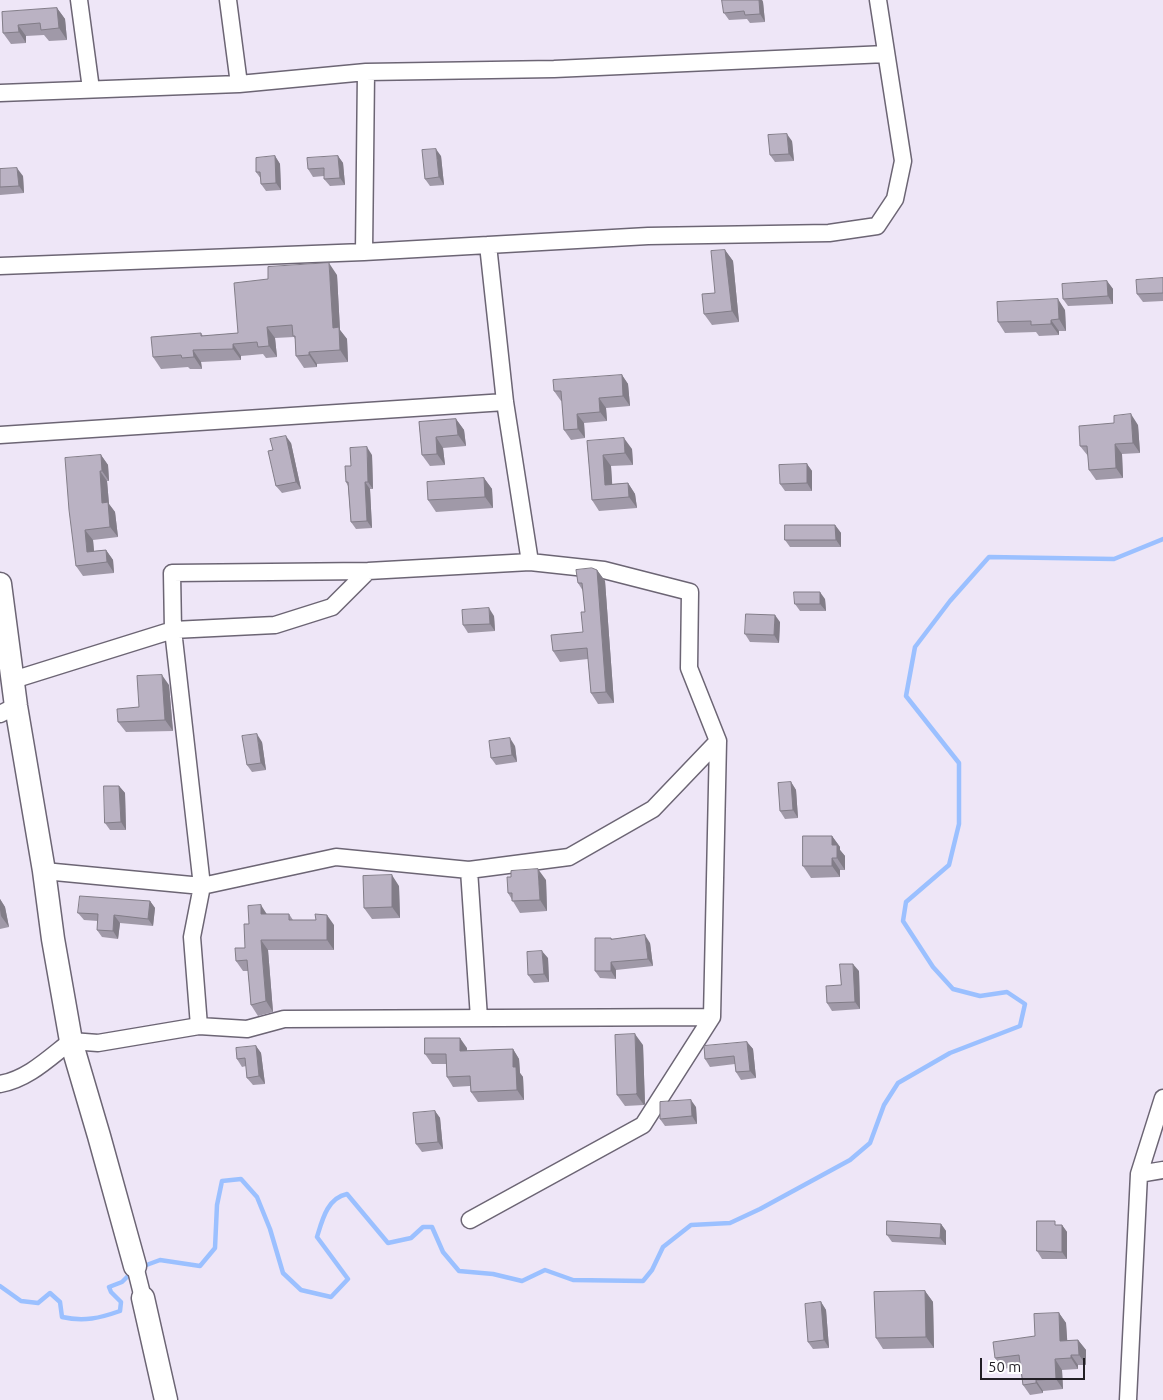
<!DOCTYPE html>
<html>
<head>
<meta charset="utf-8">
<style>
	body { margin:0 }
	#map { position:relative; width:1163px; height:1400px; overflow:hidden; background:#eee6f7; font-family:Ubuntu,sans-serif }
	canvas { display:block }
	.scale { position:absolute; left:980px; top:1358px; width:105px; height:22px; box-sizing:border-box; border:2px solid #221f25; border-top:0; padding-left:6px; font-size:15px; line-height:18px; white-space:nowrap; color:#221f25; -webkit-text-stroke:4px #fff; paint-order:stroke }
</style>
</head>
<body>
<div id="map">
<canvas width="1163" height="1400"></canvas>
<div class="scale">50 m</div>
</div>
<script>
const ctx = document.querySelector('canvas').getContext('2d');
ctx.lineJoin = 'round';
function strokePath(path, color, width, dash) { ctx.strokeStyle = color; ctx.lineWidth = width; ctx.lineCap = dash ? 'butt' : 'round'; ctx.setLineDash(dash || []); ctx.stroke(path); }
function paint(path, color) { ctx.fillStyle = color; ctx.fill(path, 'evenodd'); }
const stream = new Path2D(`
	M141,1267L160,1260L200,1266L215,1248L217,1205L222,1181L241,1179L257,1197L270,1229L283,1273L301,1290L331,1297L348,1279L317,1237C322,1221 327,1198 347,1194L388,1243L411,1238L423,1227H432L443,1252L459,1271L493,1274L522,1281L545,1270L573,1280L643,1281L652,1270L663,1247L691,1225L730,1223L760,1209L850,1160L870,1143L884,1105L898,1083L950,1053L1020,1026L1025,1004L1007,992L980,996L953,989L933,967L903,921L906,902L949,865L959,824V763L906,696L915,647L950,601L989,557L1114,559L1163,539
	M0,1286L21,1301L38,1303L50,1293L60,1302L62,1317C84,1322 100,1318 120,1311L121,1302L111,1292L109,1287L122,1282L132,1272`);
const street = new Path2D(`
	M79,0L91,89
	M228,0L239,84
	M0,93L239,84L366,72L554,69L886,54
	M364,252L366,72
	M0,266L364,252L648,236L829,233L877,226L895,199L903,161L878,0
	M0,435L505,402
	M13,680L173,630L172,573L368,571L530,562
	M0,714L16,706
	M469,870L479,1018
	M44,871L202,886L336,857L469,870L569,857L653,809L718,741L689,668L690,592L604,570L530,562L505,402L488,245
	M199,1026L192,937L202,886L173,630L275,625L332,607L368,571
	M0,1084C28,1079 49,1058 71,1041L98,1043L199,1026L247,1029L284,1019L712,1017
	M1139,1174L1163,1170
	M470,1220L643,1125L712,1017L718,741
	M135,1266L143,1298
	M1128,1400L1139,1174L1163,1098`);
const secondary = new Path2D(`
	M0,584L16,706L44,871L53,939L71,1041L99,1136L135,1266
	M143,1298L166,1400`);
const wall = new Path2D(`
	M722,0H762L763,2L765,22L750,23L747,19L729,20L724,13Z
	M57,8L65,19L67,40L49,41L44,35L26,36V43L11,44L3,33L2,12Z
	M792,141L794,161L775,162L770,155Z
	M275,156L280,164L281,190L266,191L261,184V179L256,172Z
	M338,156L343,163L345,185L330,186L324,179V176L313,177L308,169Z
	M441,156L444,185L430,186L425,179Z
	M0,169L23,176L24,193L0,195Z
	M725,250L733,261L739,322L712,325L704,314L715,293Z
	M337,275L340,330L347,339L348,362L317,364V367L304,368L296,356L295,339L294,337L275,338L277,357L266,358L263,354L241,356V360L201,362L202,369H190L188,367L161,369L153,357L201,333L203,336L238,333Z
	M1163,278V301L1143,302L1137,294Z
	M1107,281L1113,289V304L1068,306L1063,299Z
	M1065,310L1066,331H1059V335L1039,336L1036,332L1005,333L998,322Z
	M622,375L628,384L630,406L606,408L607,421L584,423L585,438L571,440L564,430L562,401H561L554,391Z
	M456,419L464,430L466,446L443,448L445,465L430,466L422,455L419,422Z
	M1138,425L1140,453L1122,454L1123,478L1096,480L1089,470L1088,456L1080,446Z
	M587,441L632,449L633,465L611,466L612,484L628,483L635,494L637,508L599,511L592,500Z
	M291,443L301,489L282,493L276,486L273,450Z
	M101,455L108,465L109,481H107L109,504L115,512L118,537L93,540L94,551L106,550L113,560L114,573L83,576L76,566Z
	M372,455L373,489H370L372,528L356,529L351,522L348,486L346,482L351,466Z
	M807,464L812,471V491H785L780,484Z
	M484,478L492,489L493,508L436,512L428,500Z
	M835,525L841,533V547H790L785,540Z
	M597,570L605,581L614,703L598,704L591,693L588,659L560,662L553,651L583,632L585,612L583,591L578,583Z
	M825,599L826,611H800L795,604Z
	M494,616L495,631L468,633L463,625Z
	M780,622L779,643L750,642L745,634Z
	M169,685L173,731L126,732L118,722Z
	M262,742L266,770L252,772L247,765Z
	M515,746L517,762L496,765L491,758Z
	M791,782L796,790L798,818L785,819L780,811Z
	M119,786L125,793L126,830H110L105,823Z
	M832,836L840,847V850L845,856V870H840V877L811,878L803,866Z
	M546,880L547,911L520,913L508,893Z
	M399,886L400,918L372,919L364,908Z
	M0,899L5,907L9,927L0,929Z
	M150,901L155,908L153,926L120,923L118,939L102,937L97,930L98,921L84,920L78,913Z
	M267,914H289L293,920L334,925V950H268L273,1012L258,1016L251,1005L248,971H243L236,961Z
	M611,938L612,939L650,943L653,966L616,970V979L600,978L595,971Z
	M548,958L549,982L534,983L528,975Z
	M859,971L860,1009L832,1011L827,1003L841,985Z
	M747,1042L753,1049L756,1078L741,1080L736,1072L735,1064L710,1067L705,1059Z
	M643,1045L645,1104L644,1105L625,1106L617,1095Z
	M256,1046L261,1053L265,1084L253,1085L247,1078L246,1066L242,1067L237,1059Z
	M467,1048V1051L513,1049L519,1059L520,1073L523,1077L524,1100L478,1102L471,1092L470,1086L453,1087L447,1077L446,1064H432L425,1054Z
	M696,1107L697,1124L665,1126L660,1119Z
	M435,1111L440,1118L443,1149L422,1152L416,1144Z
	M941,1224L946,1231V1245L892,1242L887,1235Z
	M1058,1225H1062L1067,1232V1259H1042L1037,1251Z
	M925,1291L933,1302L934,1348L883,1349L876,1338Z
	M821,1302L826,1310L829,1348L813,1349L808,1342Z
	M1059,1313L1066,1323L1067,1341L1078,1340L1086,1350V1365H1078V1369L1062,1370L1063,1389L1043,1391V1393L1030,1395L1023,1385L1020,1366L1003,1369L995,1358L1035,1336Z`);
const shadedWall = new Path2D(`
	M759,0H762L763,2L765,22L760,14Z
	M57,8L65,19L67,40L59,28Z
	M18,25L26,36V43L19,32Z
	M787,134L792,141L794,161L789,154Z
	M436,149L441,156L444,185L439,177Z
	M275,156L280,164L281,190L276,183Z
	M338,156L343,163L345,185L340,178Z
	M17,168L23,176L24,193L19,186Z
	M725,250L733,261L739,322L732,311Z
	M329,263L337,275L340,330L347,339L348,362L340,350L333,328Z
	M1107,281L1113,289V304L1108,296Z
	M1058,299L1065,310L1066,331L1059,319Z
	M1051,320L1059,331V335L1051,324Z
	M267,327L275,338L277,357L269,346Z
	M233,344L241,356V360L233,349Z
	M193,350L201,362L202,369L194,357Z
	M309,352L317,364V367L309,355Z
	M622,375L628,384L630,406L623,396Z
	M599,398L606,408L607,421L600,412Z
	M577,414L584,423L585,438L578,429Z
	M1131,414L1138,425L1140,453L1133,443Z
	M456,419L464,430L466,446L458,435Z
	M286,436L291,443L301,489L296,482Z
	M436,437L443,448L445,465L437,454Z
	M624,438L632,449L633,465L625,453Z
	M1115,444L1122,454L1123,478L1116,468Z
	M367,447L372,455L373,489L368,482Z
	M101,455L108,465L109,481L102,471Z
	M603,455L611,466L613,496L605,485Z
	M807,464L812,471V491L807,483Z
	M100,471L107,481L109,504L115,512L118,537L110,527L102,503Z
	M484,478L492,489L493,508L485,497Z
	M365,482L370,489L372,528L367,521Z
	M628,483L635,494L637,508L629,497Z
	M835,525L841,533V547L836,540Z
	M85,530L93,540L95,562L87,552Z
	M106,550L113,560L114,573L107,562Z
	M597,570L605,581L614,703L606,692Z
	M820,592L825,599L826,611L820,604Z
	M489,608L494,616L495,631L490,624Z
	M775,615L780,622L779,643L774,635Z
	M162,675L169,685L173,731L165,720Z
	M257,734L262,742L266,770L261,763Z
	M510,738L515,746L517,762L512,755Z
	M791,782L796,790L798,818L793,810Z
	M119,786L125,793L126,830L121,822Z
	M832,836L840,847V850L845,856V870L837,858L832,845Z
	M832,858L840,870V877L832,866Z
	M538,869L546,880L547,911L540,900Z
	M392,875L399,886L400,918L392,907Z
	M0,899L5,907L9,927L1,916L0,910Z
	M150,901L155,908L153,926L148,919Z
	M261,905L268,916L261,914Z
	M114,915L120,923L118,939L113,931Z
	M327,915L334,925V950L327,940Z
	M645,935L650,943L653,966L648,959Z
	M261,940L268,950L273,1012L266,1001Z
	M542,951L548,958L549,982L544,974Z
	M611,962L616,970V979L611,971Z
	M853,964L859,971L860,1009L855,1002Z
	M635,1034L643,1045L645,1104L644,1105L636,1094Z
	M460,1038L467,1048V1061L460,1051Z
	M747,1042L753,1049L756,1078L750,1071Z
	M256,1046L261,1053L265,1084L259,1076Z
	M513,1049L519,1059L520,1073L523,1077L524,1100L517,1090L513,1067Z
	M691,1100L696,1107L697,1124L692,1116Z
	M435,1111L440,1118L443,1149L438,1142Z
	M941,1224L946,1231V1245L940,1238Z
	M1062,1225L1067,1232V1259L1062,1252Z
	M925,1291L933,1302L934,1348L926,1337Z
	M821,1302L826,1310L829,1348L824,1340Z
	M1059,1313L1066,1323L1068,1351L1060,1341Z
	M1078,1340L1086,1350V1365L1079,1355Z
	M1071,1355L1078,1365V1369L1071,1358Z
	M1055,1359L1062,1370L1063,1389L1056,1379Z
	M1036,1380L1043,1391V1393L1036,1383Z`);
const building = new Path2D(`
	M722,0H759L760,14L745,15L744,11L724,13Z
	M57,8L59,28L41,30L40,23L18,25L19,32L3,33L2,12Z
	M787,134L789,154L770,155L768,135Z
	M436,149L439,177L425,179L422,150Z
	M275,156L276,183L261,184L260,172H256V158Z
	M338,156L340,178L324,179V168L308,169L307,158Z
	M17,168L19,186L0,187V169Z
	M725,250L732,311L704,314L702,294L715,293L711,251Z
	M329,263L333,328L339,327L340,350L309,352V355L296,356L295,336H293L292,325L267,327L269,346L258,347L257,342L233,344V349L193,350L194,357L182,358L181,355L153,357L151,337L201,333V336L238,333L234,283L268,279V267Z
	M1163,278V293L1137,294L1136,280Z
	M1107,281L1108,296L1063,299L1062,284Z
	M1058,299L1059,319L1051,320V324L1031,325V321L998,322L997,302Z
	M622,375L623,396L599,398L600,412L577,414L578,429L564,430L561,391H554L553,380Z
	M1131,414L1133,443L1115,444L1116,468L1089,470L1087,446H1080L1079,426L1114,423V416Z
	M456,419L458,435L436,437L437,454L422,455L419,422Z
	M286,436L296,482L276,486L268,451L273,450L270,439Z
	M624,438L625,453L603,455L605,485L628,483L629,497L592,500L587,441Z
	M367,447L368,482H365L367,521L351,522L348,482H346L345,466H351L350,448Z
	M101,455L102,471H100L102,503L108,502L110,527L85,530L87,552L106,550L107,562L76,566L69,510L65,458Z
	M807,464V483L780,484L779,465Z
	M484,478L485,497L428,500L427,482Z
	M785,525H835L836,540H785Z
	M592,568L597,570L606,692L591,693L587,648L553,651L551,635L583,632L581,612H585L582,583H578L576,570Z
	M794,592H820V604H795Z
	M489,608L490,624L463,625L462,610Z
	M746,614L775,615L774,635L745,634Z
	M162,675L165,720L118,722L117,709L139,707L137,676Z
	M257,734L261,763L247,765L242,736Z
	M510,738L512,755L491,758L489,741Z
	M791,782L793,810L780,811L778,783Z
	M104,786H119L121,822L105,823Z
	M803,836H832V845H837V858H832V866H803Z
	M538,869L540,900L512,901V893H508L507,877H511V871Z
	M392,875V907L364,908L363,876Z
	M80,896L150,901L148,919L114,915L113,931L97,930L98,914L78,913Z
	M261,905V914H289V920H316L315,914L327,915V940H261L266,1001L251,1005L247,960L236,961L235,948H245L244,924H249L248,906Z
	M645,935L648,959L611,962V971H595V938H611V939Z
	M542,951L544,974L528,975L527,952Z
	M840,964H853L855,1002L827,1003L826,986L841,985Z
	M635,1034L637,1093L636,1094L617,1095L615,1035Z
	M425,1038H460V1051L513,1049V1067H516L517,1090L471,1092L470,1076L447,1077L446,1054H425Z
	M747,1042L750,1071L736,1072L734,1056L705,1059L704,1046Z
	M256,1046L259,1076L247,1078L245,1058L237,1059L236,1048Z
	M691,1100L692,1116L660,1119V1102Z
	M435,1111L438,1142L416,1144L413,1113Z
	M887,1221L941,1224L940,1238L887,1235Z
	M1037,1221H1055V1225H1062V1252L1037,1251Z
	M925,1291L926,1337L876,1338L874,1292Z
	M821,1302L824,1340L808,1342L805,1304Z
	M1059,1313L1060,1341L1078,1340L1079,1355H1071V1358L1055,1359L1056,1379L1036,1380V1383L1023,1385L1019,1355L995,1358L993,1342L1035,1336L1034,1314Z`);
strokePath(stream, '#9bc0ff', 4.5);
strokePath(street, '#6c6574', 19);
strokePath(secondary, '#6c6574', 25);
strokePath(street, '#fff', 16);
strokePath(secondary, '#fff', 22);
paint(wall, '#a099a8');
paint(shadedWall, '#827d88');
paint(building, '#bab2c3');
strokePath(building, '#827d88', 1);
</script>
</body>
</html>
